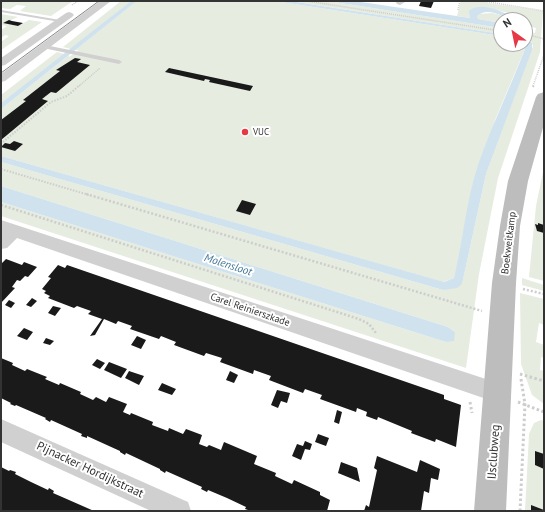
<!DOCTYPE html>
<html>
<head>
<meta charset="utf-8">
<style>
	body { margin:0 }
	#map { position:relative; width:545px; height:512px; overflow:hidden; background:#fff; font-family:"PT Sans",sans-serif }
	canvas { display:block }
	.frame { position:absolute; inset:0; border:2px solid #333; pointer-events:none }
	.north { position:absolute; left:493px; top:12px; width:40px; height:40px; box-sizing:border-box; background:#fff; border:1px solid #adadad; border-radius:50%; rotate:327deg; font-size:11px; font-weight:700; line-height:16px; text-align:center; color:#333 }
	.north::after { content:''; display:block; margin:auto; width:14px; height:18px; background:#e63946; clip-path:polygon(50% 0,100% 100%,50% 72%,0 100%) }
</style>
</head>
<body>
<div id="map">
<canvas width="545" height="512"></canvas>
<div class="frame"></div>
<div class="north">N</div>
</div>
<script>
const ctx = document.querySelector('canvas').getContext('2d');
ctx.lineJoin = 'round';
function paint(path, color) { ctx.fillStyle = color; ctx.fill(path, 'evenodd'); }
function strokePath(path, color, width, dash) { ctx.strokeStyle = color; ctx.lineWidth = width; ctx.lineCap = dash ? 'butt' : 'round'; ctx.setLineDash(dash || []); ctx.stroke(path); }
function drawText(font, color, halo, rows, align = 'center') {
  ctx.font = font + ' "PT Sans",sans-serif'; ctx.lineWidth = 4; ctx.setLineDash([]); ctx.textBaseline = 'middle'; ctx.strokeStyle = halo; ctx.fillStyle = color; for (const [text, x, y, turn = 0] of rows) {
    ctx.save(); ctx.translate(x, y); ctx.rotate((+turn || 0) * Math.PI / 180); ctx.textAlign = isNaN(turn) ? turn : align; if (halo) ctx.strokeText(text, 0, 0); ctx.fillText(text, 0, 0); ctx.restore();
  }
}
const green = new Path2D(`
	M1,1H73L51,16L20,11L26,6L17,5L10,9L1,8Z
	M121,1H131L71,49L63,47Z
	M137,1H275L501,36V44H525V42V49L495,120L454,278L443,282L1,156V109L69,55V57L79,50H75Z
	M290,1H328L501,28V34Z
	M461,1H488V3L543,11L540,52L498,178L479,274L466,368L1,216V202L446,342L455,332L448,327L1,186V162L443,290L462,284L486,174L533,46L531,41L525,38V31L535,33L536,28L525,25V20H517L508,13L486,7L471,18L457,16Z
	M492,13L505,16L513,20H501V23L478,19L476,16L479,14Z
	M1,14L18,17L4,23L18,26L29,20L42,22L1,50V42L9,36L5,35L1,38V30L7,26L1,25Z
	M57,52L64,54L1,103V95Z
	M544,167V281L529,277L536,206Z
	M522,278L544,285V291L522,285Z
	M520,293L544,299V325L539,323L536,342L544,345V358L541,357L540,370L544,371V404L532,395L521,364Z
	M541,420L544,421V511H525L529,434L534,423Z`);
const water = new Path2D(`
	M131,1H137L1,109V103Z
	M275,1H290L501,34V36Z
	M328,1H354L470,18L469,11C480,0 507,13 517,20C506,20 489,5 477,16L478,19L501,23V28Z
	M525,38L532,43V50L486,174L462,284L457,288L443,290L1,162V156L444,282L454,278C463,241 466,202 478,165C492,125 510,88 525,49Z
	M1,186L448,327L455,332L454,341L446,342L1,202Z`);
const building = new Path2D(`
	M421,1H434L431,8L419,6Z
	M9,20L12,21L23,23L18,26L3,23Z
	M75,58L81,59L77,62L90,65L56,93L51,92L42,99L48,101L1,140V120L26,101L23,100L60,71L56,70Z
	M169,68L253,86L250,91L209,82L210,80L205,79L204,81L165,72Z
	M14,141L23,144L15,151L1,147L5,143L10,144Z
	M242,200L256,204L250,215L236,211Z
	M538,223L544,225V233L537,231L535,224L538,225Z
	M6,259L22,265L24,262L37,267L28,277L25,276L20,281L17,280L12,287L15,288L1,303V264Z
	M58,265L65,268L67,265L444,395V399L461,405L456,447L436,439L435,442L411,433L412,431L378,417L377,420L366,416L367,412L357,408L356,412L320,399L322,395L305,389L303,393L269,380L271,376L254,370L253,374L220,362L222,358L206,353L204,356L174,345L176,342L161,336L159,339L130,329L132,326L118,321L116,324L104,319L95,335L90,336L102,319L88,314L91,311L77,306L74,308L48,298L50,296L44,293L46,291L42,289L51,278L48,277Z
	M32,298L37,301L31,307L26,305Z
	M9,300L15,303L11,308L5,305Z
	M53,306L61,308L55,316L48,313Z
	M24,328L33,332L27,340L17,336Z
	M137,336L146,340L141,349L131,345Z
	M46,338L54,341L50,345L43,343Z
	M1,358L13,363L12,365L25,371L27,369L47,377L45,379L59,385L60,383L81,392L80,394L93,400L96,397L106,402L109,397L127,404L123,412L130,415L131,413L153,422L152,425L168,431L169,428L183,434L186,429L202,435L199,444L207,447L209,445L221,450L224,442L257,456L254,464L276,473L275,476L292,484L294,480L320,492V495L330,500L327,511H251L245,509L246,507L227,498L208,490L207,492L201,489L202,487L166,471L165,473L160,470V469L126,453L125,455L120,452V451L87,436V438L81,436L82,434L51,420L50,422L45,419L46,418L16,405L15,406L10,404L11,403L1,398Z
	M97,359L105,363L100,369L92,365Z
	M109,362L127,369L121,378L104,370Z
	M129,371L144,376L139,385L125,378Z
	M230,371L238,375L234,383L226,380Z
	M162,383L176,389L172,395L158,390Z
	M277,390L290,393L287,403L281,401L278,408L271,405Z
	M337,410L342,412L339,424L334,422Z
	M318,434L329,438L326,446L315,442Z
	M305,441L312,444L310,450L305,449L301,460L292,456L297,444L303,446Z
	M535,451L544,454V469L535,465Z
	M377,456L417,472L420,460L440,469L438,480L431,478L429,493L424,491L421,511H364L366,505L369,507L377,470L374,468Z
	M341,462L357,468L360,482L338,473Z
	M1,467L9,471L10,470L16,472L15,474L31,482L48,490L49,488L54,491L53,493L94,511H1Z
	M531,505L544,510V511H531Z`);
const pathFar3 = new Path2D(`
	M306,1L501,31
	M489,2L544,11
	M72,5L78,1
	M458,10L460,1
	M525,34L544,39
	M79,86L100,68
	M533,86L544,55`);
const pathFar2 = new Path2D(`
	M533,87L534,85
	M3,142L51,102L67,96L80,85
	M1,169L89,195`);
const pathFar1 = new Path2D(`
	M86,194L482,311
	M1,205L359,319L369,324L376,333
	M523,289L544,294`);
const path = new Path2D(`
	M520,374L544,381
	M470,402L472,413
	M518,402L544,412
	M520,511L525,404L521,379`);
const lane = new Path2D(`
	M1,10L60,20L62,21L60,22L1,12Z
	M45,45L119,60L122,62L119,64L43,48V46Z`);
const street = new Path2D(`
	M100,1H111L5,81L1,82V74Z
	M395,1H405V2L400,5L397,4Z
	M69,12L72,13L74,15L72,17L5,65L1,66V58L66,13Z
	M1,220L498,383L505,386L509,393L505,400L498,403L17,238L7,248L1,249Z
	M1,419L188,502L191,511H151L1,442Z`);
const secondary = new Path2D(`
	M544,92V124L528,181L520,226L516,283L506,511H474L492,283L500,226L508,181L536,97L538,94Z`);
const tram = new Path2D(`
	M1,73L99,1`);
const markers = [
	[245,132,4,"#e63946"]
];
const farPoinames = [
	["VUC",253,132]
];
const streetNames = [
	["Boekweitkamp",509,243,-83],
	["Carel Reinierszkade",250,310,19]
];
const waterNames = [
	["Molensloot",228,265,18]
];
const nearStreetnames = [
	["IJsclubweg",494,452,-86],
	["Pijnacker Hordijkstraat",90,470,25]
];
paint(green, '#e6ecdf');
paint(water, '#cfe2ee');
paint(building, '#1a1a1a');
strokePath(pathFar3, '#cdcdcd', 1.5, [1, 1]);
strokePath(pathFar2, '#cdcdcd', 2, [1.5, 1.5]);
strokePath(pathFar1, '#cdcdcd', 2.5, [2, 2]);
strokePath(path, '#cdcdcd', 3, [2.5, 2.5]);
paint(lane, '#d0d0d0');
paint(street, '#d0d0d0');
paint(secondary, '#bdbdbd');
strokePath(tram, '#888', 1);
for (const [x, y, r, color] of markers) { const dot = new Path2D(); dot.arc(x, y, r, 0, 2 * Math.PI); ctx.fillStyle = color; ctx.fill(dot); strokePath(dot, '#fff', 1.5); }
drawText('9px', '#333', '#fff', farPoinames, 'left');
drawText('10px', '#333', '#fff', streetNames);
drawText('italic 11px', '#3f7597', '#fff', waterNames);
drawText('12px', '#333', '#fff', nearStreetnames);
</script>
</body>
</html>
